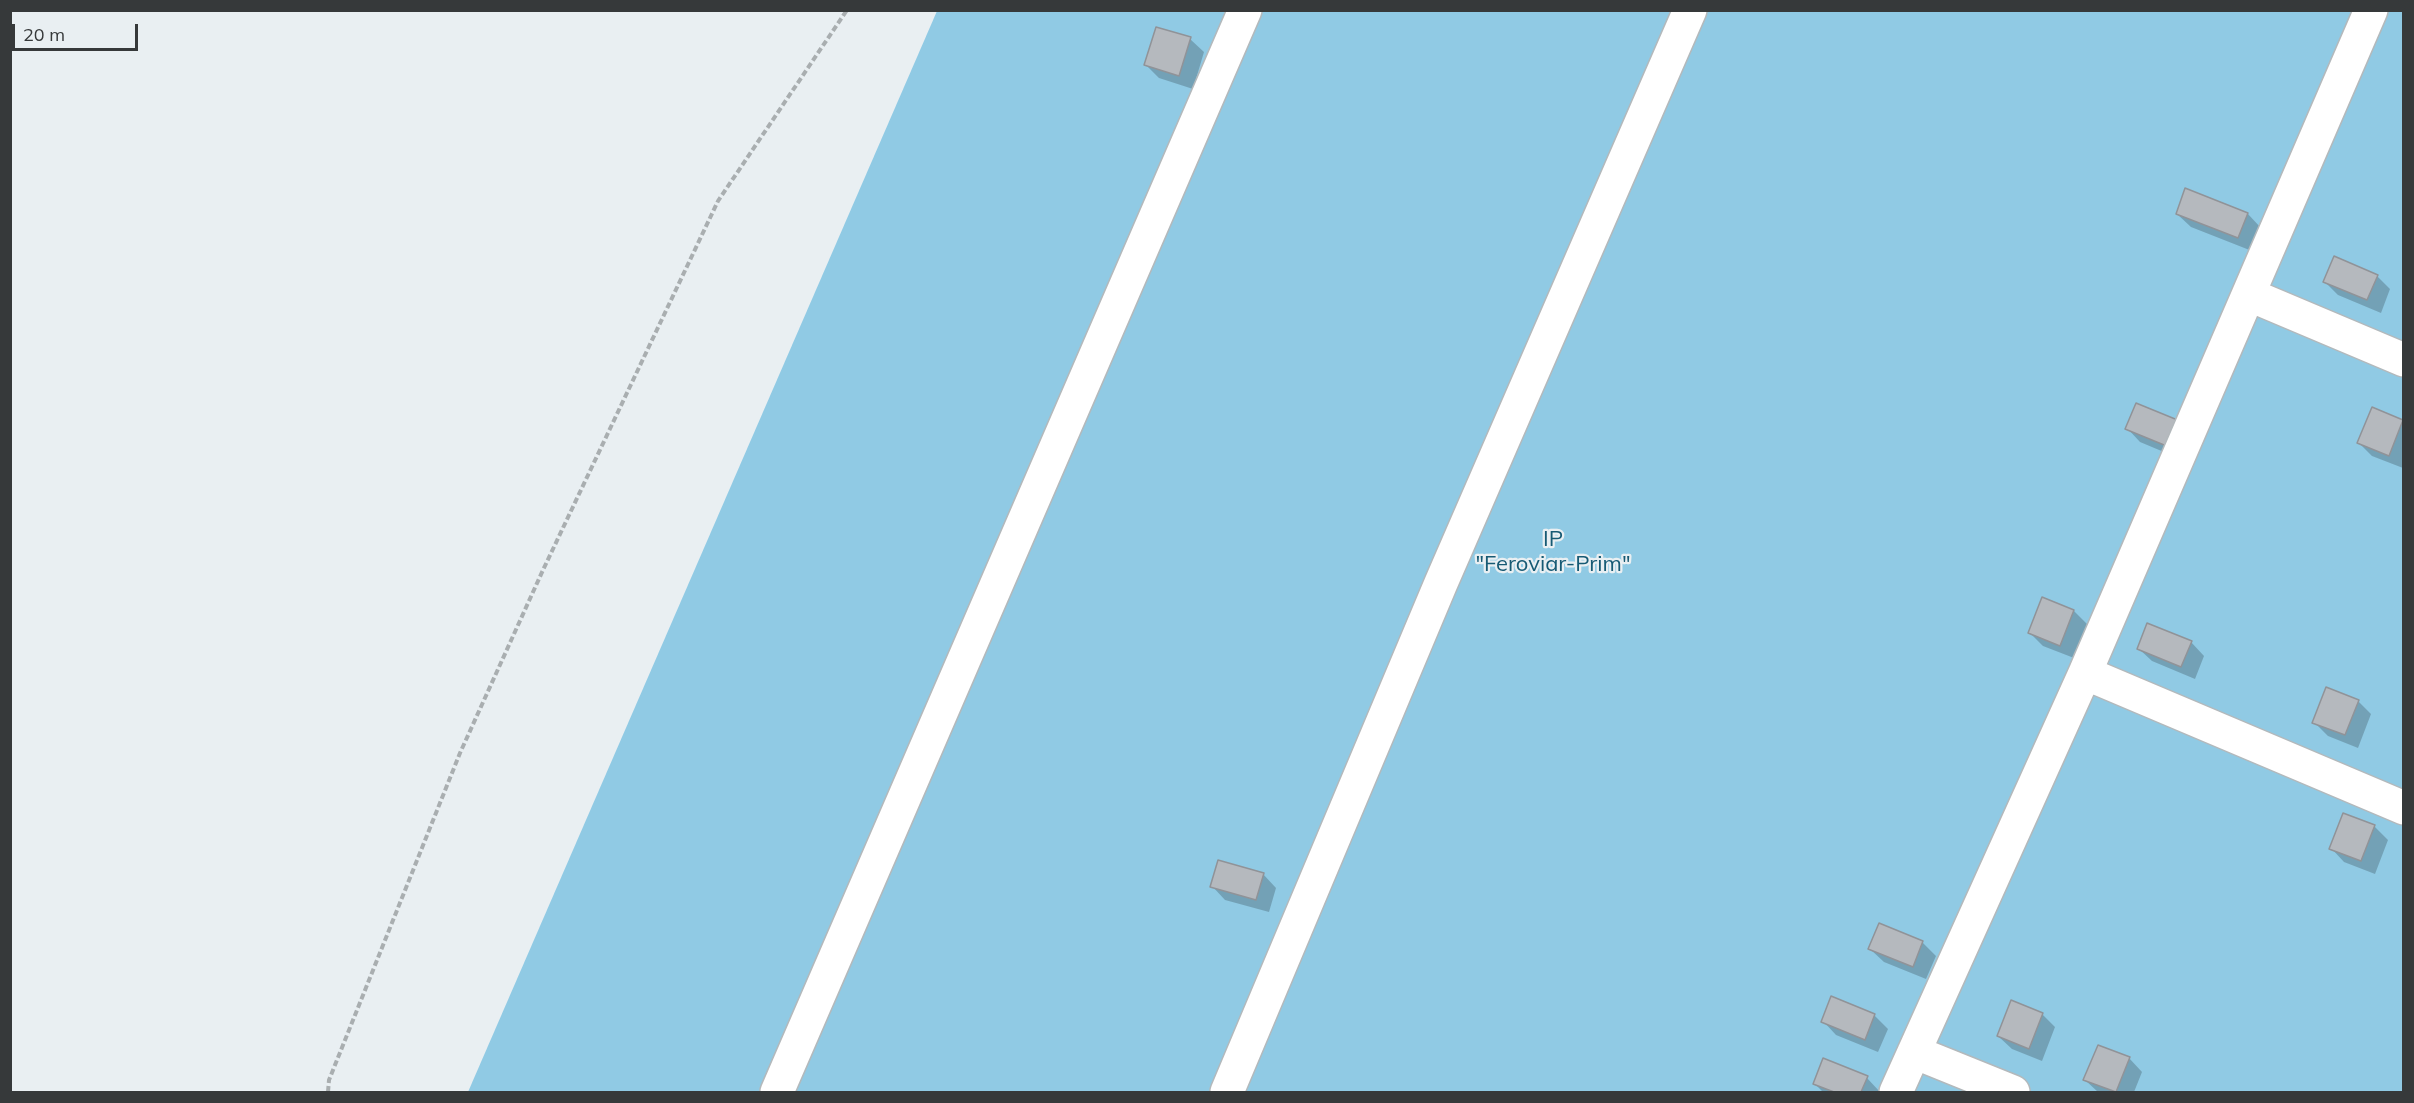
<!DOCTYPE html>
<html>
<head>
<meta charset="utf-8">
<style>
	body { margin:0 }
	#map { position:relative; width:2414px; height:1103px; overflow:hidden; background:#e9eff2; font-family:Mulish,sans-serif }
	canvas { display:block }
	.frame { position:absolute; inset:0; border:12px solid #36393a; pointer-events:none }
	.scale { position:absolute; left:12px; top:24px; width:126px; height:27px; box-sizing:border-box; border:3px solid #36393a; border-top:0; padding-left:8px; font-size:18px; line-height:21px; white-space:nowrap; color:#36393a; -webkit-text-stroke:4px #e9eff2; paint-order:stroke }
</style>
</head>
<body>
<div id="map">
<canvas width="2414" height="1103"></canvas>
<div class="frame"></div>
<div class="scale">20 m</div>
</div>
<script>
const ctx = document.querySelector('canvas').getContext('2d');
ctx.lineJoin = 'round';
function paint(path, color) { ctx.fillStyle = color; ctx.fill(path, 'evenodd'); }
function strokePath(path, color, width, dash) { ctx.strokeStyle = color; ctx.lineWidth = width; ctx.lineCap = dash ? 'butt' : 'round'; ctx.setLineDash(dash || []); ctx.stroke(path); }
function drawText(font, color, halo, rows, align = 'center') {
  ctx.font = font + ' Mulish,sans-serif'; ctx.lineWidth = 4.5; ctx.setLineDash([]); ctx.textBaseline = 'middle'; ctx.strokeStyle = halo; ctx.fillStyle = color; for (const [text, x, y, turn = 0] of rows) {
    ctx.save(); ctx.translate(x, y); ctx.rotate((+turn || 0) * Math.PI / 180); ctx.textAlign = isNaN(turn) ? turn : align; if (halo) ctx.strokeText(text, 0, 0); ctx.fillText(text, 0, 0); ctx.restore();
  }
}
const green = new Path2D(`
	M937,11H2403V1092H468Z`);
const shadow = new Path2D(`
	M1157,29L1190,39L1204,52L1193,89L1159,78L1146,65Z
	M2186,190L2248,214L2261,228L2252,251L2191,227L2177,214Z
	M2377,276L2390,289L2381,313L2338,295L2325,282Z
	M2402,421L2403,468L2372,456L2359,443Z
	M2179,423L2183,460L2140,442L2127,428Z
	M2074,611L2087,624L2074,658L2043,646L2030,633Z
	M2191,642L2204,656L2195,679L2152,661L2138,648Z
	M2358,701L2371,714L2358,748L2328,736L2314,722Z
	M2344,815L2375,827L2388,840L2375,874L2344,862L2331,848Z
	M1263,874L1276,888L1269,912L1225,900L1212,886Z
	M1880,925L1923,943L1936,956L1926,979L1884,962L1870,949Z
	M2042,1014L2055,1027L2042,1061L2012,1049L1998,1036Z
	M1874,1015L1888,1029L1878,1052L1836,1035L1823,1021Z
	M2129,1058L2142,1072L2134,1092H2098L2085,1080Z
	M1867,1078L1880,1092H1823L1814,1083Z`);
const building = new Path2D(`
	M1156,27L1191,37L1179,76L1144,65Z
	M2185,188L2248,213L2238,238L2176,214Z
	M2334,256L2378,275L2367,300L2323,282Z
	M2136,403L2180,421L2169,447L2125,429Z
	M2372,407L2403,420L2389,456L2357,443Z
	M2042,597L2074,610L2060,646L2028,633Z
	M2147,623L2192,641L2181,667L2137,649Z
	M2326,687L2359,700L2345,735L2312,723Z
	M2343,813L2375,825L2361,861L2329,849Z
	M1218,860L1264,873L1256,900L1210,887Z
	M1879,923L1923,941L1913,967L1868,949Z
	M1831,996L1875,1014L1865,1040L1821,1022Z
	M2011,1000L2043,1013L2029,1049L1997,1036Z
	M2098,1045L2130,1057L2116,1092L2083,1080Z
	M1823,1058L1868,1076L1861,1092H1834L1813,1084Z`);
const path = new Path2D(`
	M328,1092L329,1080L460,753L543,570L718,201L847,10`);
const street = new Path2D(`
	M2250,295L2404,360
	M2085,673L2404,808
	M1914,1052L2013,1092
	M777,1092L1245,10
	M1227,1092L1441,583L1690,10
	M1896,1092L2085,673L2371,10`);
const parkNames = [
	["IP",1553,539],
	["\"Feroviar-Prim\"",1553,564]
];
paint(green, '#90cae4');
paint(shadow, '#0003');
paint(building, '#b5b9be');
strokePath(building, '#909398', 1.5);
strokePath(street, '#b3b9bc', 36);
strokePath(path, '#a9aeb0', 4, [6, 3]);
strokePath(street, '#fff', 33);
drawText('22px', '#165a74', '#e9eff2', parkNames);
</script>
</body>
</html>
